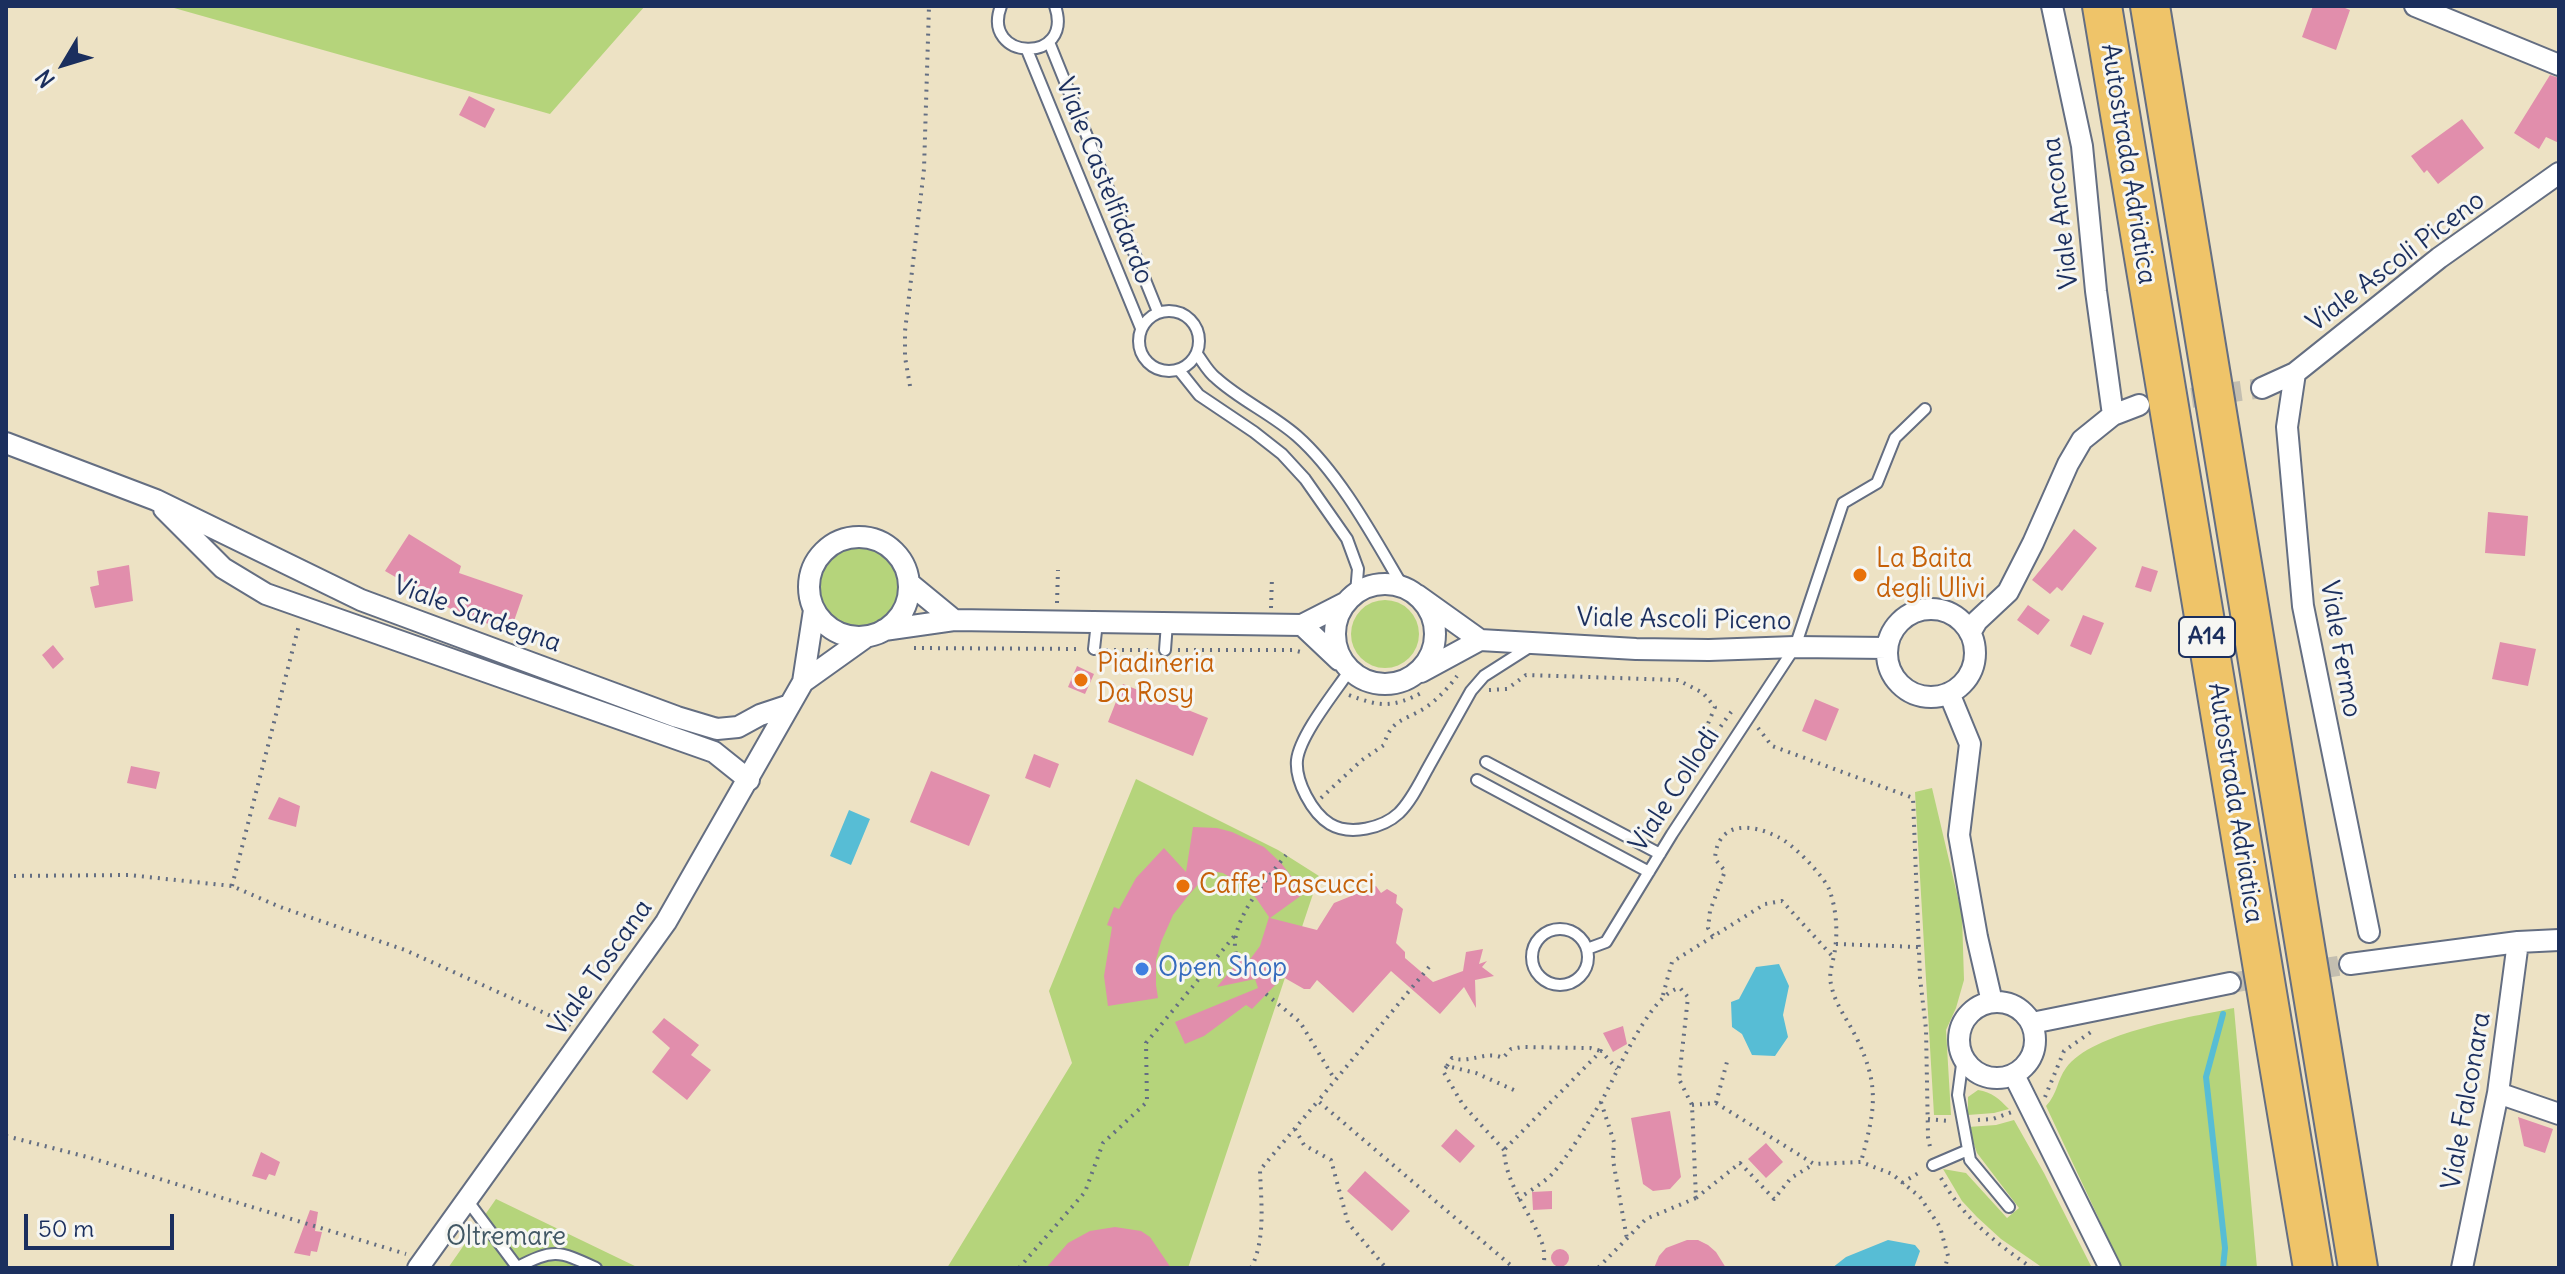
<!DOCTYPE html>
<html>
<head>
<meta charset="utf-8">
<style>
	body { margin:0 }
	#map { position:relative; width:2565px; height:1274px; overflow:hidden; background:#ede2c4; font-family:Delius,sans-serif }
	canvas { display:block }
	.frame { position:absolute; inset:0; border:8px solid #1b2f5e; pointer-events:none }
	.north { position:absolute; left:24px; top:24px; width:80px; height:80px; -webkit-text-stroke:6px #f6f6f2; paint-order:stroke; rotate:232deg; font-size:22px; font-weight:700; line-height:32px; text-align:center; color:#1b2f5e }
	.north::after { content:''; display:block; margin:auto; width:28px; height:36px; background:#1b2f5e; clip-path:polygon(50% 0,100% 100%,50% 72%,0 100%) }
	.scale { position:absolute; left:24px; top:1214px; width:150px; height:36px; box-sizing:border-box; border:4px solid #1b2f5e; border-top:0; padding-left:10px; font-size:24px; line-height:28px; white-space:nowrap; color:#1b2f5e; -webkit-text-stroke:6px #f6f6f2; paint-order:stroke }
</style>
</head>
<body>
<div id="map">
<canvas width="2565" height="1274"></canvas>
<div class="frame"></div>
<div class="north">N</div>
<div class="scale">50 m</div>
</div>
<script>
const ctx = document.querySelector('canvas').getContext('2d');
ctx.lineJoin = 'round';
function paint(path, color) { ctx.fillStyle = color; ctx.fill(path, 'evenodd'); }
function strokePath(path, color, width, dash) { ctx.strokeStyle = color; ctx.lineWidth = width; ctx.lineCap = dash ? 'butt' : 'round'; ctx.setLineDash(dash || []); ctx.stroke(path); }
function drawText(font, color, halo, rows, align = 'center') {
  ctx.font = font + ' Delius,sans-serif'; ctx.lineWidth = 6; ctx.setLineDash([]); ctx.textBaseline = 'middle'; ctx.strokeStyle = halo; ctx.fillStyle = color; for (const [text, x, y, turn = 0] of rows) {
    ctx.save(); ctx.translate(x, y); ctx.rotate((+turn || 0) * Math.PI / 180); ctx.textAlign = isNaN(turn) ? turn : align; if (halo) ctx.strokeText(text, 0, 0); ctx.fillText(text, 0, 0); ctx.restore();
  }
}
const green = new Path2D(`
	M167,6H645L550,114Z
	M816 587a43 43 0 1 1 86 0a43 43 0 1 1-86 0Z
	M1351 634a34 34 0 1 1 68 0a34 34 0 1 1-68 0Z
	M1136,779L1278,850L1319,876L1188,1268H947L1072,1063L1049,991Z
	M1932,788L1962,915L1964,980L1956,1008L1946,1030L1951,1115H1934L1915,792Z
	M2234,1008L2257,1268H2122L2046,1106C2058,1093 2057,1080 2066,1068C2092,1032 2192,1017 2234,1008Z
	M1978,1090C1992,1092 1999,1099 2009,1109L1994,1113L1968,1115V1097Z
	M2014,1120L2044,1173L2092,1268H2043L2001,1239L1977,1217L1962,1201L1943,1169L1966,1173L2007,1218L2019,1208L1977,1153L1968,1127L1996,1125Z
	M496,1199L639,1268H448Z`);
const water = new Path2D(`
	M849,810L870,819L851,865L830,856Z
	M1779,964L1789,986L1783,1015L1788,1037L1775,1056L1752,1055L1742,1034L1732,1027L1731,1002L1739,999L1756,967Z
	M1888,1240L1915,1245L1920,1251L1914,1268H1832L1846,1257Z`);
const stream = new Path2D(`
	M2223,1014L2206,1077L2225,1248L2223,1268`);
const building = new Path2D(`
	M2313,6H2340L2350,10L2336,50L2302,37Z
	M2550,75L2559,78V143L2546,137L2539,149L2514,133Z
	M469,96L495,109L485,128L459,115Z
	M2462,119L2484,148L2438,184L2427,170L2424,173L2411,156Z
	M2488,512L2528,516L2525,556L2485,553Z
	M2074,529L2097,548L2062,591L2057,587L2050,594L2032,580Z
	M409,534L461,566L459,573L523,595L514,621L498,616L494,626L456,612L385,571Z
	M129,565L133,601L95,608L90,587L99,585L97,571Z
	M2142,566L2158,571L2151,592L2135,587Z
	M2028,605L2050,620L2038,635L2017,620Z
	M2083,615L2104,623L2091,655L2070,646Z
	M2500,642L2536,649L2528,686L2492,679Z
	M53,645L64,659L53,669L42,655Z
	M1077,666L1094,674L1085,694L1068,687Z
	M1123,684L1208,718L1193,756L1108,722Z
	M1815,699L1839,709L1826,741L1802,731Z
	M1034,754L1059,764L1050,788L1025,778Z
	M131,766L160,772L156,789L127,783Z
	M931,771L990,795L969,846L910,822Z
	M279,797L300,806L296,827L268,819Z
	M1193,827L1217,828L1232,832L1264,847L1281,863L1294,880L1302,895L1270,918L1317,930L1334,903L1376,886L1381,893L1387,889L1397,895L1396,903L1403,909L1396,943L1405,952V958L1433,982L1463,971L1466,952L1483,949L1479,964L1487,961L1482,967L1494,976L1475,980L1476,1008L1464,987L1440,1014L1391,971L1353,1013L1317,980L1310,989H1304L1283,977L1252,1009L1246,1005L1204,1036L1185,1044L1175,1022L1258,988L1255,979L1217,987L1240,959L1248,962L1260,946L1269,917L1256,898L1246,887L1223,873L1210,871L1187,897L1173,915L1161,942L1156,960V985L1158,998L1108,1006L1104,976L1112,927L1107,925L1114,907L1119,909L1136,878L1164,848L1186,872Z
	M664,1018L699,1045L691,1055L711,1070L687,1100L652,1072L670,1048L652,1032Z
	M1623,1026L1627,1044L1613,1052L1603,1033Z
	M1670,1111L1681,1177L1670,1189L1653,1191L1643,1184L1631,1118Z
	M2518,1117L2553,1129L2545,1153L2524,1146Z
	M1456,1129L1475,1146L1460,1163L1441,1146Z
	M1766,1143L1783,1162L1766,1178L1748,1159Z
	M261,1152L280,1162L275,1176L269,1174L266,1180L252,1176Z
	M1365,1171L1410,1211L1392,1231L1347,1191Z
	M1552,1191V1209L1533,1210L1532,1192Z
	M310,1210L318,1212L315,1231L322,1232L317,1252L311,1251L310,1256L294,1253Z
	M1115,1227L1141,1231L1150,1237L1171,1268H1046L1068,1243L1090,1231Z
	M1687,1240H1698L1708,1245L1716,1252L1726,1268H1654L1659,1256L1666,1248Z
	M1551 1258a9 9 0 1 1 18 0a9 9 0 1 1-18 0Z`);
const minorTunnel = new Path2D(`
	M2162,402L2262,388
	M2230,983L2350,964`);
const path = new Path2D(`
	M910,386L905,357V331L924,169L929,6
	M1057,603L1058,570
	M1271,608L1272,577
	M914,648L1081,649
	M1106,650H1153
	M1178,650H1293L1301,652
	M1489,690L1507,689L1526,675L1678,680L1703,693L1715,707L1704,733L1706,740C1716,737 1724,720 1732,711H1736
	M1349,695C1380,707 1393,708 1423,692
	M1758,728L1772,746L1913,798L1920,978L1926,1029L1928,1137L1931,1152
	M1321,798L1362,760L1384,745C1391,719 1404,721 1425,708C1437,700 1449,687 1457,676
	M6,876L129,875L232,886L280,907L405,950L571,1025
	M232,886L299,625
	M1713,936L1708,928L1710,911L1725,871L1715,859C1717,821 1751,823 1778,837C1792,843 1823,875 1829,889C1836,907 1838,930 1835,949C1834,960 1828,974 1831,984C1835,1005 1848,1020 1857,1039C1881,1088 1874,1113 1861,1162
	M1836,944L1918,947
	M1239,961C1221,930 1267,879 1286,855
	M1429,967L1318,1101L1514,1268
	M1266,994L1300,1022L1335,1080
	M1663,995L1672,962L1765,904L1782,901L1834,958
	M1447,1066L1452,1058C1470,1064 1486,1050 1503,1058L1511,1049L1522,1047L1590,1048L1601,1051
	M2045,1097L2064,1051L2091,1032
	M1601,1102L1614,1142L1613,1160L1627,1239
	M1716,1103L1728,1058
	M1692,1105L1716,1103L1814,1164L1861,1162L1892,1174L1920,1197L1940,1227L1948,1256L1945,1268
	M1928,1119L1949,1121
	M1978,1120L1993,1119L2012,1112
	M1295,1129L1304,1145L1331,1160L1348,1223L1386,1268
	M6,1136L91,1158L406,1254
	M1504,1150L1463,1105L1443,1071L1447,1066L1476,1073L1516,1091
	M1941,1178C1962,1217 1996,1243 2032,1268
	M1902,1183L1920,1172
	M1696,1198L1740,1163L1774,1199L1791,1178L1814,1164
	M1518,1199C1529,1191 1544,1183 1553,1173C1568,1157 1589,1121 1601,1102C1616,1076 1650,993 1680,988L1688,997L1679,1079L1692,1105L1696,1198L1646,1219L1598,1268
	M1019,1268L1085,1192L1103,1143L1147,1102L1146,1043L1236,934
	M1251,1268C1266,1239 1261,1202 1260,1170L1318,1101
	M1544,1268C1544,1260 1545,1250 1542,1243C1530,1211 1506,1186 1504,1150L1601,1051L1617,1069`);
const service = new Path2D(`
	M1001,6C980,61 1075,65 1055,6
	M1049,42L1158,312
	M1027,50L1141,328
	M1139 341a30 30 0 1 1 60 0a30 30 0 1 1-60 0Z
	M1197,354C1203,362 1208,372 1216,378C1240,400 1272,414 1297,436C1340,474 1374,538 1403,587
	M1179,370L1199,395L1254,432L1282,454L1305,479L1347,539L1358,569L1356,593
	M1094,649L1097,622
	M1165,650L1167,623
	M1350,670C1335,692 1300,735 1297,760C1295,781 1312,813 1330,824C1350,836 1383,828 1399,813C1412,800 1420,782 1429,766C1443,741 1457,716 1471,691L1484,676L1531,646
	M1486,762L1660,854
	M1477,780L1649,872
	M1532 957a28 28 0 1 1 56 0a28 28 0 1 1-56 0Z
	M1587,949L1606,942L1672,834L1795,647L1843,503L1877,483L1895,438L1925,409
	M1963,1057L1958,1095L1970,1160L2009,1207
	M1933,1165L1968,1150
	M467,1200L517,1267
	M516,1268C554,1248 559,1251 596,1268`);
const minor = new Path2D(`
	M2052,6L2082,146L2096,291L2113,415
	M2415,6L2559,65
	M2295,373L2287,427L2303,606L2369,932
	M2262,388L2295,373L2439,258L2559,173
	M6,443L156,500L361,600L677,717L717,729L738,727L760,715L790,705
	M164,509L223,568L266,594L714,752L749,780
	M809 587a50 50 0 1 1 100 0a50 50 0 1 1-100 0Z
	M909,583L954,620
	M1335 634a50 50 0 1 1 100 0a50 50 0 1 1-100 0Z
	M1417,595L1480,640L1636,649L1709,650L1795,647L1887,648
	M1887 653a44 44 0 1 1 88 0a44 44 0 1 1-88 0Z
	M1302,625L1339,660
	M884,630L954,620L1302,625L1345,603
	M1970,633L1977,621L2008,592L2033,543L2068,464L2082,440L2113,415L2139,405
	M1421,672L1480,640
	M803,682L866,637
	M1949,693L1970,744L1959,835L1977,937L1992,1002
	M2350,964L2518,942L2559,940
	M1959 1040a38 38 0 1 1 76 0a38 38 0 1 1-76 0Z
	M2032,1023L2230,983
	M2014,1075L2110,1268
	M2498,1093L2559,1114
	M418,1268L666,922L803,682L814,610
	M2462,1268L2498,1093L2518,942`);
const motorway = new Path2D(`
	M2102,6L2313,1268
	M2150,6L2358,1268`);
const markers = [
	[1860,575,8,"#e8710a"],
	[1081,680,8,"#e8710a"],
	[1183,886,8,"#e8710a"],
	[1142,969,8,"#3f7fe0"]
];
const shields = [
	[2207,637,56]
];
const shieldNames = [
	["A14",2207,637]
];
const streetNames = [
	["Autostrada Adriatica",2128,164,81],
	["Viale Castelfidardo",1104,181,68],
	["Viale Ancona",2061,213,-97],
	["Viale Ascoli Piceno",2396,262,-37],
	["Viale Sardegna",477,615,20],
	["Viale Ascoli Piceno",1684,620,1],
	["Viale Fermo",2340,649,80],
	["Viale Collodi",1675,790,-57],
	["Autostrada Adriatica",2235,803,81],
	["Viale Toscana",601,968,-55],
	["Viale Falconara",2467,1101,-80]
];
const foodNames = [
	["La Baita",1876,560],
	["degli Ulivi",1876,590],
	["Piadineria",1097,665],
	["Da Rosy",1097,695],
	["Caffe' Pascucci",1199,886]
];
const shopNames = [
	["Open Shop",1158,969]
];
const parkNames = [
	["Oltremare",506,1238]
];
paint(green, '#b5d47b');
paint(water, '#57bdd5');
strokePath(stream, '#57bdd5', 6);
paint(building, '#e18eac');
strokePath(minorTunnel, '#c3beb0', 20, [20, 10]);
strokePath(service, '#646e82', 14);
strokePath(minor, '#646e82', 24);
strokePath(motorway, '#646e82', 42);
strokePath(path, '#646e82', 4, [2, 6]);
strokePath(service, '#fff', 10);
strokePath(minor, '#fff', 20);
strokePath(motorway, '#efc469', 38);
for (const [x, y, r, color] of markers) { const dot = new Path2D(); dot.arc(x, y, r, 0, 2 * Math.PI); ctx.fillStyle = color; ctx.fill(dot); strokePath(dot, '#f6f6f2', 3); }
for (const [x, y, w] of shields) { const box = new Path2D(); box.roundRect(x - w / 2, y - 20, w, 40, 6); ctx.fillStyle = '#f6f6f2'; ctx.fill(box); strokePath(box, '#1b2f5e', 2); }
drawText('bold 24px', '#1b2f5e', null, shieldNames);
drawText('26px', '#1b2f5e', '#f6f6f2', streetNames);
drawText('26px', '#c56008', '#f6f6f2', foodNames, 'left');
drawText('26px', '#366cbe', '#f6f6f2', shopNames, 'left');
drawText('26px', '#425865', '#f6f6f2', parkNames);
</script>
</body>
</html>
